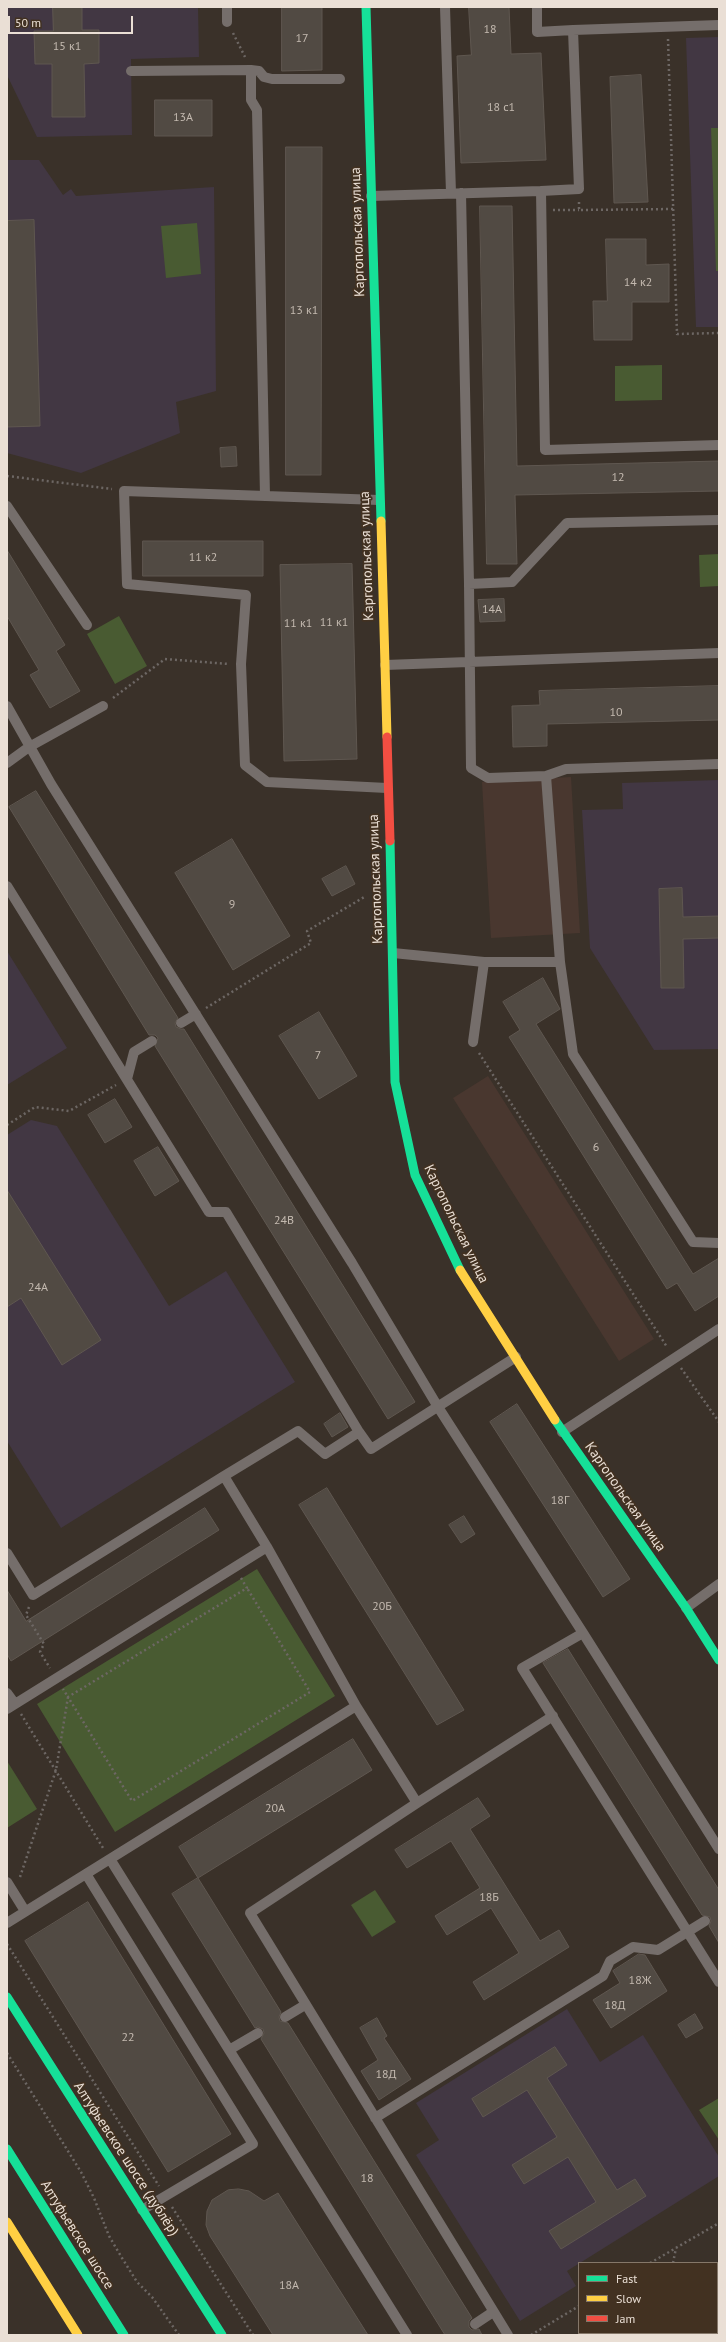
<!DOCTYPE html>
<html>
<head>
<meta charset="utf-8">
<style>
	body { margin:0 }
	#map { position:relative; width:726px; height:2342px; overflow:hidden; background:#3a3129; font-family:"PT Sans",sans-serif }
	canvas { display:block }
	.frame { position:absolute; inset:0; border:8px solid #eadfd5; pointer-events:none }
	.legend { position:absolute; left:578px; top:2262px; width:140px; height:72px; box-sizing:border-box; background:#423121; border:1px solid #857769; margin:0; padding:5px 7px; list-style:none; font-size:12px; color:#eadfd5 }
	.legend li { display:flex; align-items:center; gap:8px; height:20px }
	.legend b { width:20px; border:1px solid #857769 }
	.scale { position:absolute; left:8px; top:16px; width:125px; height:18px; box-sizing:border-box; border:2px solid #eadfd5; border-top:0; padding-left:5px; font-size:12px; line-height:14px; white-space:nowrap; color:#eadfd5; -webkit-text-stroke:3px #423121; paint-order:stroke }
</style>
</head>
<body>
<div id="map">
<canvas width="726" height="2342"></canvas>
<div class="frame"></div>
<ul class="legend">
<li><b style="height:5px;background:#16e098"></b>Fast</li>
<li><b style="height:5px;background:#ffcf43"></b>Slow</li>
<li><b style="height:5px;background:#f24e42"></b>Jam</li>
</ul>
<div class="scale">50 m</div>
</div>
<script>
const ctx = document.querySelector('canvas').getContext('2d');
ctx.lineJoin = 'round';
function paint(path, color) { ctx.fillStyle = color; ctx.fill(path, 'evenodd'); }
function strokePath(path, color, width, dash) { ctx.strokeStyle = color; ctx.lineWidth = width; ctx.lineCap = dash ? 'butt' : 'round'; ctx.setLineDash(dash || []); ctx.stroke(path); }
function drawText(font, color, halo, rows, align = 'center') {
  ctx.font = font + ' "PT Sans",sans-serif'; ctx.lineWidth = 3.5; ctx.setLineDash([]); ctx.textBaseline = 'middle'; ctx.strokeStyle = halo; ctx.fillStyle = color; for (const [text, x, y, turn = 0] of rows) {
    ctx.save(); ctx.translate(x, y); ctx.rotate((+turn || 0) * Math.PI / 180); ctx.textAlign = isNaN(turn) ? turn : align; if (halo) ctx.strokeText(text, 0, 0); ctx.fillText(text, 0, 0); ctx.restore();
  }
}
const industrial = new Path2D(`
	M571,777L580,933L491,938L482,782Z
	M488,1076L654,1339L619,1361L453,1098Z`);
const education = new Path2D(`
	M7,7H198L199,57L131,59L132,135L37,137L7,75Z
	M719,37V327H696L686,38Z
	M7,160H39L63,195L71,189L76,196L214,187L216,391L176,402L180,433L81,473L7,453Z
	M719,780V1049L654,1050L590,948L582,810L623,809L622,783Z
	M7,951L67,1048L7,1085Z
	M31,1120L57,1126L169,1306L226,1271L295,1382L61,1528L7,1441V1135Z
	M567,2009L600,2062L643,2035L719,2157V2176L567,2271L576,2286L520,2321L416,2155L439,2140L416,2103Z`);
const green = new Path2D(`
	M711,128H719V271H716Z
	M197,223L201,274L166,278L161,226Z
	M662,365V400L615,401V366Z
	M719,554V586L700,587L699,555Z
	M119,616L147,666L115,684L87,634Z
	M257,1569L335,1696L115,1832L37,1704Z
	M7,1761L37,1809L7,1828Z
	M375,1890L396,1922L372,1937L351,1905Z
	M719,2098V2140L699,2110Z`);
const building = new Path2D(`
	M53,7H82V30H99V63L84,64L85,117H52V64H35L34,31H53Z
	M282,7H322V70L282,71Z
	M469,7H509L511,54L541,53L546,160L461,163L457,56L471,55Z
	M641,75L648,202L614,203L610,77Z
	M155,100H212V136H155Z
	M286,147H322L321,475H286Z
	M480,206H512L517,466L719,461V491L515,495L517,564H487Z
	M34,220L40,426L7,427V221Z
	M606,239H646V265L669,264V302H632V340H594L593,301H607Z
	M236,447L237,466L221,467L220,448Z
	M143,541H263V576H143Z
	M7,550L65,645L56,651L80,691L50,708L30,675L39,670L7,616Z
	M352,564L357,759L284,761L280,565Z
	M504,599L505,621L480,622L478,600Z
	M719,686V720L547,724V746L513,747L512,706L540,705L539,691Z
	M36,791L178,1018L175,1023L176,1027L181,1029H184L415,1402L388,1419L155,1046L158,1038L155,1035H149L9,807Z
	M232,839L290,936L233,970L175,873Z
	M346,866L355,884L332,896L322,879Z
	M682,888L683,917L719,916V938L683,939L684,988H661L659,889Z
	M543,978L560,1009L536,1024L693,1274L719,1258V1296L695,1311L677,1283L667,1289L509,1037L520,1030L503,1002Z
	M319,1012L357,1076L319,1099L279,1036Z
	M115,1099L132,1127L105,1143L88,1115Z
	M158,1147L179,1181L155,1196L134,1161Z
	M7,1190L101,1340L62,1365L21,1298L7,1307Z
	M517,1404L630,1579L603,1597L490,1422Z
	M340,1413L348,1427L332,1437L324,1424Z
	M327,1488L464,1710L437,1725L299,1505Z
	M205,1508L219,1530L11,1661L7,1654V1590L26,1621Z
	M464,1516L475,1534L461,1543L449,1525Z
	M568,1649L719,1890V1943L709,1926L711,1921L710,1917L702,1915L543,1663Z
	M353,1739L372,1770L198,1878L179,1847Z
	M478,1798L490,1816L470,1829L540,1941L559,1930L569,1947L484,2000L473,1982L519,1953L491,1908L447,1935L435,1916L480,1888L451,1841L407,1868L395,1850Z
	M198,1878L281,2012L279,2017L280,2021L288,2023L472,2318L469,2321V2327L472,2330L479,2329L482,2335H445L261,2039L264,2033L263,2029L258,2027L255,2028L172,1894Z
	M88,1902L231,2134L168,2172L25,1941Z
	M639,1954L645,1955L667,1991L611,2028L593,2000L620,1983L613,1971Z
	M695,2014L703,2028L686,2038L678,2025Z
	M377,2018L387,2036L384,2038L411,2079L379,2100L361,2071L378,2060L360,2028Z
	M555,2047L567,2065L547,2078L617,2190L635,2179L646,2196L561,2249L549,2231L596,2202L568,2157L524,2184L512,2165L557,2137L527,2090L483,2117L472,2099Z
	M239,2189L249,2191L264,2201L278,2193L368,2335H273L210,2236L206,2225L207,2211L212,2200L228,2190Z`);
const path = new Path2D(`
	M233,33L245,57
	M668,39L677,334L719,333
	M579,202V210L674,209
	M553,210H579
	M7,476L112,489
	M113,698L165,659L229,664
	M206,1008L311,943L307,931L366,896
	M479,1053L667,1347
	M7,1125L35,1107L69,1111L116,1085
	M681,1368L719,1422
	M241,1578L247,1588L68,1697L132,1801L310,1692L247,1588
	M29,1607L26,1615L44,1644L40,1652L50,1668
	M21,1714L103,1848
	M20,1877L56,1770L68,1697L63,1689
	M7,1944L159,2186
	M7,2053L81,2172L94,2198L109,2236L122,2258L137,2282L152,2297L179,2335
	M172,2207L253,2335
	M650,2263L719,2223
	M673,2263L676,2248
	M531,2335L579,2306`);
const lane = new Path2D(`
	M227,7V22
	M445,7L451,193
	M537,7V32L573,30
	M251,70V100L257,110L265,496
	M131,71L251,70L259,71L264,77L272,79H340
	M541,191L579,189L573,30L719,25
	M461,193L469,584
	M371,196L541,191L545,450L719,445
	M379,500L124,491L127,584L246,595L241,664L245,765L267,782L387,788
	M7,506L87,625
	M719,520L567,523L512,582L469,584L471,768L488,778L546,776L566,769L719,764
	M385,665L719,653
	M7,706L51,784L352,1263L438,1407L583,1633L522,1668L719,1982
	M7,763L29,747L103,706
	M546,776L560,962
	M7,886L209,1212H226L359,1432
	M393,953L484,962L473,1042
	M484,962H560L573,1054L693,1242L719,1243
	M181,1023L196,1014
	M127,1079L134,1052L152,1041
	M562,1432L719,1329
	M267,1547L224,1476L298,1431L325,1454L359,1432L371,1449L516,1357
	M7,1553L33,1595L224,1476
	M686,1608L719,1584
	M583,1633L719,1849
	M7,1693L15,1704
	M7,1709L267,1547L356,1706
	M417,1803L553,1716
	M110,1859L407,2335
	M86,1874L253,2144L142,2210
	M7,1882L25,1911
	M7,1923L356,1706L417,1803L250,1913L508,2335
	M285,2017L305,2005
	M229,2050L258,2033
	M375,2118L603,1976L610,1961L633,1947L658,1950L705,1921
	M475,2324L493,2312
	M713,2333L714,2335`);
const fast = new Path2D(`
	M366,7L381,521
	M390,841L395,1082L415,1175L460,1270
	M555,1420L686,1608L719,1660
	M7,1997L222,2335
	M7,2149L124,2335`);
const slow = new Path2D(`
	M381,521L387,737
	M460,1270L555,1420
	M7,2222L78,2335`);
const jam = new Path2D(`
	M387,737L390,841`);
const numberNames = [
	["18",490,30],
	["17",302,39],
	["15 к1",67,47],
	["18 с1",501,108],
	["13А",183,118],
	["14 к2",638,283],
	["13 к1",304,311],
	["12",618,478],
	["11 к2",203,558],
	["14А",492,610],
	["11 к1",334,623],
	["11 к1",298,624],
	["10",616,713],
	["9",232,905],
	["7",318,1056],
	["6",596,1148],
	["24В",284,1221],
	["24А",38,1288],
	["18Г",560,1501],
	["20Б",382,1607],
	["20А",275,1809],
	["18Б",489,1898],
	["18Ж",640,1981],
	["18Д",615,2006],
	["22",128,2038],
	["18Д",386,2075],
	["18",367,2179],
	["18А",289,2286]
];
const streetNames = [
	["Каргопольская улица",358,232,-92],
	["Каргопольская улица",367,556,-92],
	["Каргопольская улица",376,879,-92],
	["Каргопольская улица",456,1224,64],
	["Каргопольская улица",625,1497,55],
	["Алтуфьевское шоссе (дублёр)",126,2159,57],
	["Алтуфьевское шоссе",77,2235,58]
];
paint(industrial, '#49372f');
paint(education, '#423743');
paint(green, '#495b32');
paint(building, '#514a43');
strokePath(building, '#5f5750', 1);
strokePath(path, '#6d6764', 2.5, [2, 3]);
strokePath(lane, '#756e6b', 10);
strokePath(fast, '#16e098', 9);
strokePath(slow, '#ffcf43', 9);
strokePath(jam, '#f24e42', 9);
drawText('12px', '#c4bab0', null, numberNames);
drawText('14px', '#eadfd5', '#423121', streetNames);
</script>
</body>
</html>
